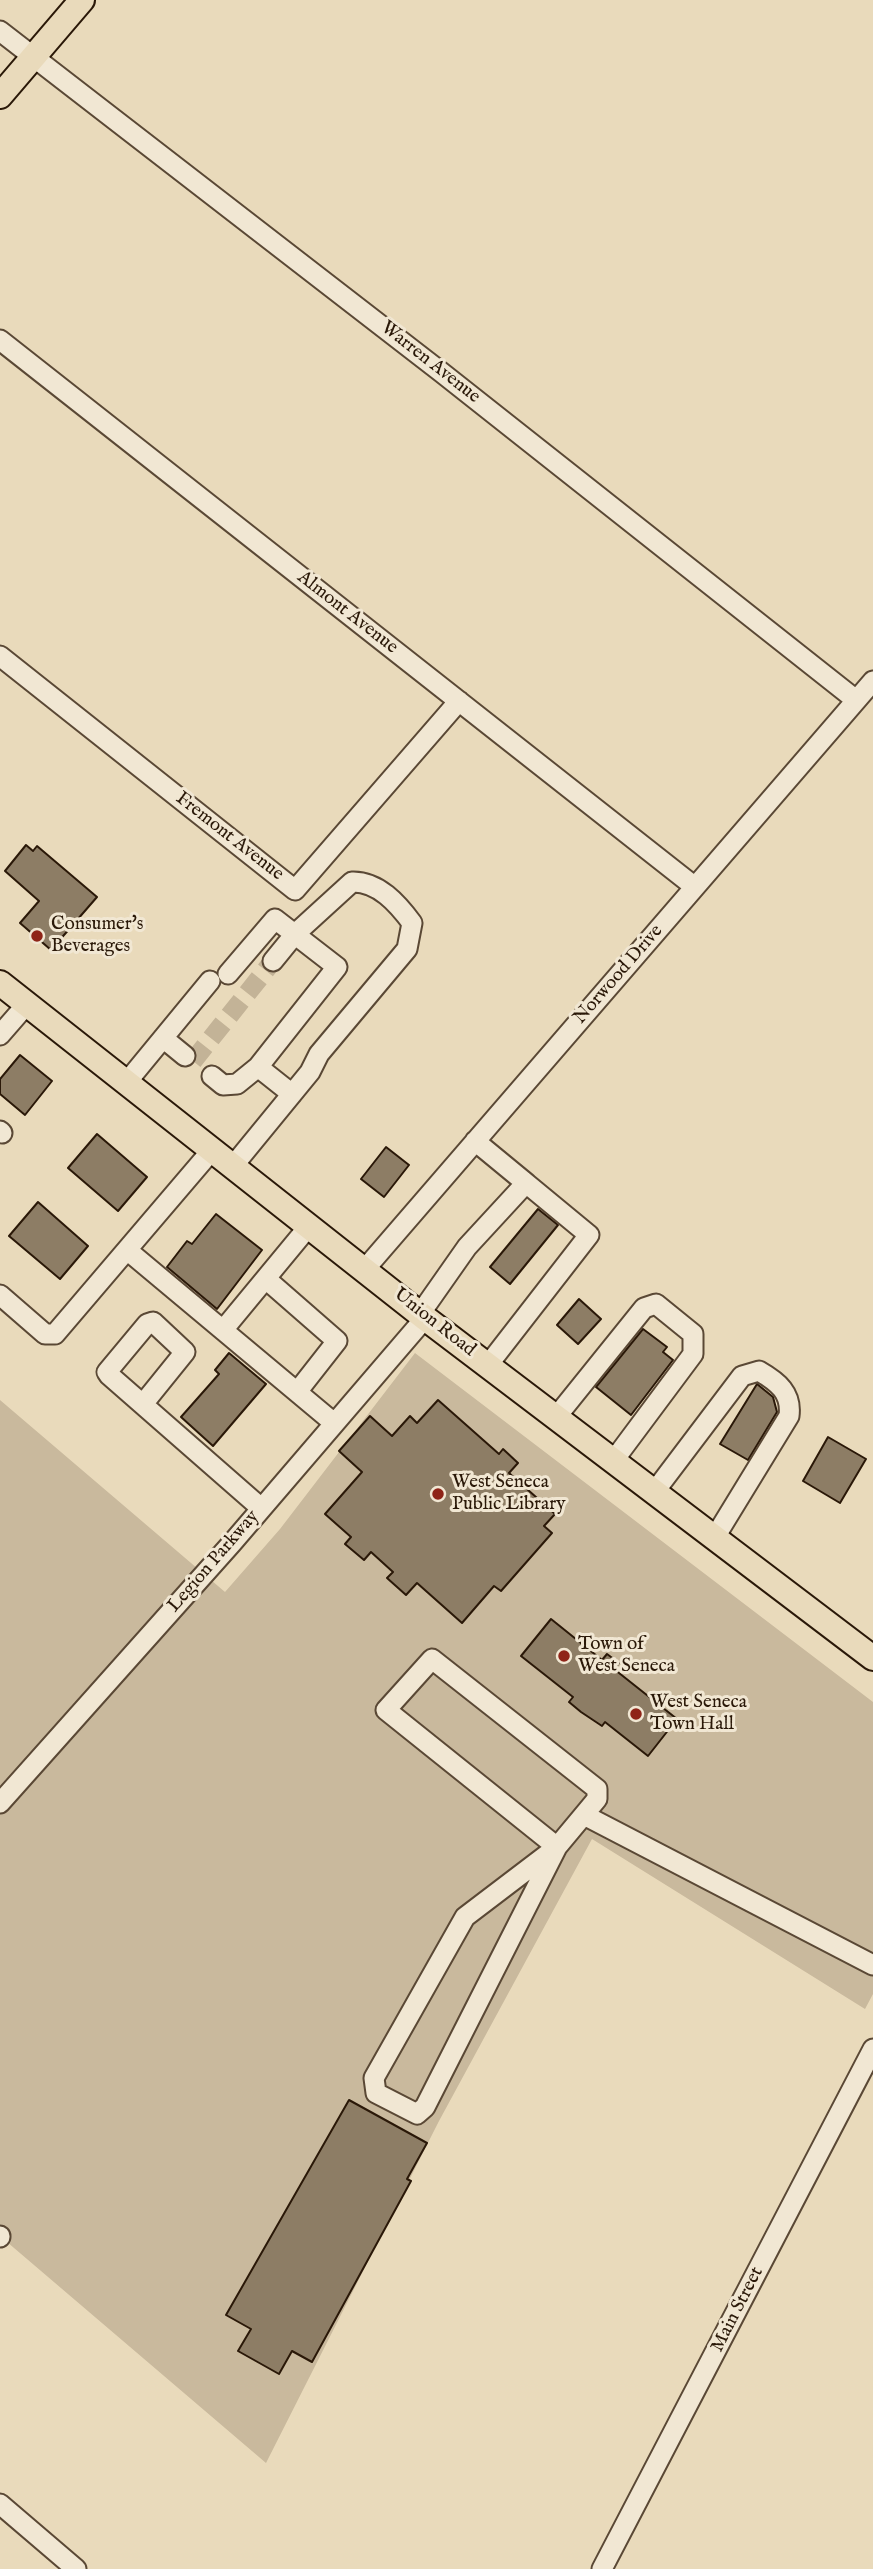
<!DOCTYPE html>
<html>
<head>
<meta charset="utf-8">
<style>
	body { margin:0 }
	canvas { display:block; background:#e9dabb }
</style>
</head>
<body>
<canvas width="873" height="2569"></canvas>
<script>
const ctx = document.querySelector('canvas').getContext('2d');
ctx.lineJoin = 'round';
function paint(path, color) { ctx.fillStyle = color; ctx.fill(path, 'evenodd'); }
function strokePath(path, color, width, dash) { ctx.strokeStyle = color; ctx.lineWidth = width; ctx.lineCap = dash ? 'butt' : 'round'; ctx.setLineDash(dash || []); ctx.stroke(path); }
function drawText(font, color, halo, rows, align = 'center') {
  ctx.font = font + ' "IM FELL English",serif'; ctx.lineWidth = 6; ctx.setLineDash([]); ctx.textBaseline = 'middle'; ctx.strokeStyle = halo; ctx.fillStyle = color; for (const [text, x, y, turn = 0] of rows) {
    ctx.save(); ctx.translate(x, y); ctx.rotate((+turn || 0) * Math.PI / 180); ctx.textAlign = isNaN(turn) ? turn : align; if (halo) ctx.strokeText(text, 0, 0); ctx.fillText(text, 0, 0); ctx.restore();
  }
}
const green = new Path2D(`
	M415,1353L873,1702V1994L865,2009L592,1839L439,2121L266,2463L0,2236V1400L225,1592L280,1529Z`);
const building = new Path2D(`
	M26,845L33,851L37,846L97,897L51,950L20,923L39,901L5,871Z
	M20,1055L52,1081L25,1115L0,1094V1079Z
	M97,1134L147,1177L118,1211L68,1168Z
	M386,1147L409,1165L384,1197L361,1179Z
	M38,1202L88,1246L60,1279L9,1236Z
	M538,1209L558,1225L510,1284L490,1267Z
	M216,1214L262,1250L217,1309L167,1267L187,1241L192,1244Z
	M579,1299L601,1319L578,1344L557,1325Z
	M643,1329L667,1347L663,1352L673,1360L631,1415L596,1387Z
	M229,1353L266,1384L213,1446L181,1417L219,1374L215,1370Z
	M757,1384L773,1397L777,1412L748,1460L720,1444Z
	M438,1400L499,1454L503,1449L518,1463L509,1473L555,1514L544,1526L552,1533L501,1591L494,1586L462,1623L417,1583L406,1595L387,1578L393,1572L371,1552L364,1560L345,1544L351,1537L325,1514L362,1472L339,1451L370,1416L392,1436L410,1416L417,1423Z
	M828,1437L866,1459L840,1503L803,1481Z
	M551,1619L602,1660L607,1654L619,1663L614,1669L677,1719L648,1756L605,1722L602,1726L581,1712L569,1702L573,1697L521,1656Z
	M349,2100L427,2143L407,2179L411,2181L312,2362L292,2351L279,2374L238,2351L251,2329L226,2315Z`);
const minorTunnel = new Path2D(`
	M193,1061L273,961`);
const minor = new Path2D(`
	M0,31L441,372L856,700
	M0,340L695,887
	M0,656L295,890L459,701
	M0,1035L27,1004
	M163,1038L185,1056
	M258,1067L292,1094
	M212,1076L223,1085L237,1084L258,1067L337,967L275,919L228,974
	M126,1083L210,981
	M0,1131L2,1133
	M475,1141L526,1183
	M233,1166L310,1072L319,1054L407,949L412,923C398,904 378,881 352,882L295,934L273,961
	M127,1250L334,1423
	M365,1269L873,681
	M266,1279L337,1341L297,1392
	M0,1295L45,1334H55L212,1150
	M420,1314L467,1247L526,1183L589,1235L488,1365
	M223,1330L309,1226
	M143,1404L185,1352L153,1322L147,1324L107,1372L109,1375L261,1508
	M557,1416L644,1308L656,1304L693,1334V1354L614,1460
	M655,1491L742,1376L759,1371C778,1382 792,1393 789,1416L715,1537
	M432,1659L597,1789V1799L557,1847L386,1710Z
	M0,1803L232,1543L425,1318
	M584,1815L873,1965
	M557,1847L425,2107L417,2114L376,2093L374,2078L465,1917Z
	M0,2237V2236
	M0,2504L76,2569
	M602,2569L873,2049`);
const major = new Path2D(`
	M0,96L82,0
	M0,983L425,1318L873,1658`);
const markers = [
	[37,936,7,"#8f2418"],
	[438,1494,7,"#8f2418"],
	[564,1656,7,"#8f2418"],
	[636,1714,7,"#8f2418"]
];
const streetNames = [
	["Warren Avenue",430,363,38],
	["Almont Avenue",347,613,38],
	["Fremont Avenue",229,837,38],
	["Norwood Drive",619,975,-49],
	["Union Road",434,1323,38],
	["Legion Parkway",214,1562,-49],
	["Main Street",738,2310,-63]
];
const poiNames = [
	["Consumer's",51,925],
	["Beverages",51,947],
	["West Seneca",452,1483],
	["Public Library",452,1505],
	["Town of",578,1645],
	["West Seneca",578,1667],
	["West Seneca",650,1703],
	["Town Hall",650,1725]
];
paint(green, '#c9b99d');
paint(building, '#8d7d65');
strokePath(building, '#2a1808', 2);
strokePath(minorTunnel, '#c3b397', 19, [19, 10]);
strokePath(minor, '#5a4835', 23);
strokePath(major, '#2a1808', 28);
strokePath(minor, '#f1e7d3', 19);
strokePath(major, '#e9dabb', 24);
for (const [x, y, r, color] of markers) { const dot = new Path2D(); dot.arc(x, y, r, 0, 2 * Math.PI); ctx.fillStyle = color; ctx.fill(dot); strokePath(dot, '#f1e7d3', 2.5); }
drawText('19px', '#2a1808', '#f1e7d3', streetNames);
drawText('19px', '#2a1808', '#f1e7d3', poiNames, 'left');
</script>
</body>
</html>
